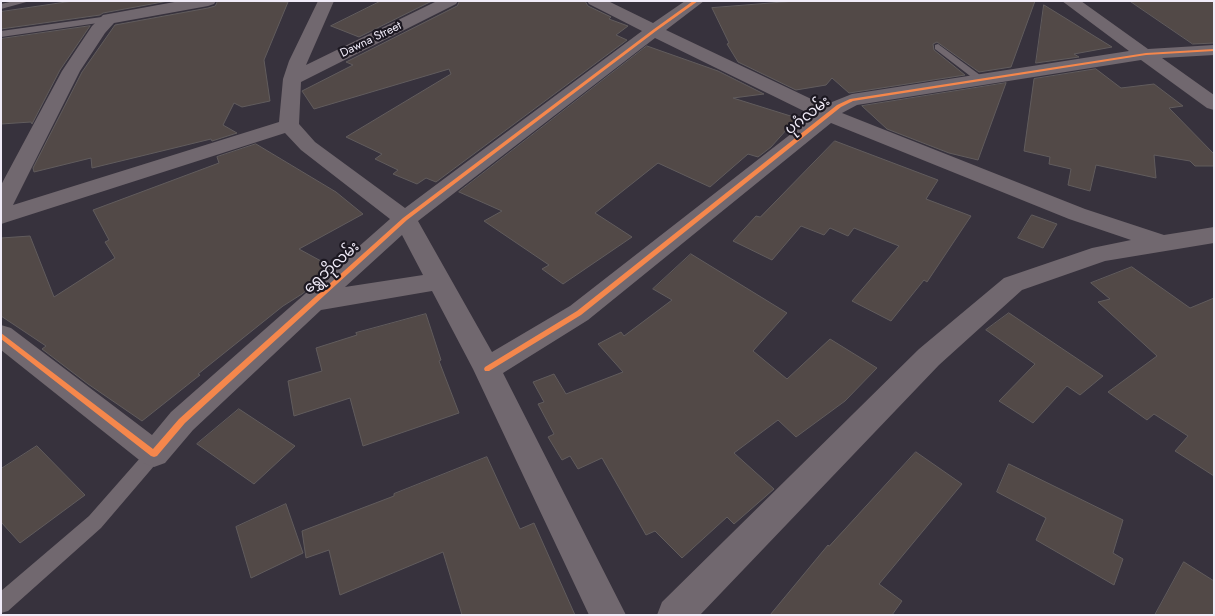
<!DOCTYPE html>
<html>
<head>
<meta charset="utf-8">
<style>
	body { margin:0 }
	#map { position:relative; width:1215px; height:616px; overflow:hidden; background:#37323d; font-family:Jost,sans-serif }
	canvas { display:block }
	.frame { position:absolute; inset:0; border:2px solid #f0ebf8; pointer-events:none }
</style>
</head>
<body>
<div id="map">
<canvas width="1215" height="616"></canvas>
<div class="frame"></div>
</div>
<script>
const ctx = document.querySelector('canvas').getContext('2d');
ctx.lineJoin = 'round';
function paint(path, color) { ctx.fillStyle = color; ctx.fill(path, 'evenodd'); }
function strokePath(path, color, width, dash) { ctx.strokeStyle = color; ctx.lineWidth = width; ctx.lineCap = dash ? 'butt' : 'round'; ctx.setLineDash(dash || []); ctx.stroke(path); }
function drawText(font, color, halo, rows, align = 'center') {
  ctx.font = font + ' Jost,"Noto Sans Myanmar",sans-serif'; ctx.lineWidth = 4.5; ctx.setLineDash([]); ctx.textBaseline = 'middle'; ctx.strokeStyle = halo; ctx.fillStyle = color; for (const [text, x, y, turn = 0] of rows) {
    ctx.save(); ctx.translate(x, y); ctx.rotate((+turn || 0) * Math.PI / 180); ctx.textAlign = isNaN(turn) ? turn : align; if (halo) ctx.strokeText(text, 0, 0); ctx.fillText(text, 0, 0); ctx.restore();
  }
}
const building = new Path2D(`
	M73,1H168L103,13L100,15L1,29V12Z
	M218,1L288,2L264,60L270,101L242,107L234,103L223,125L237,133L212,141L211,139L92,168L91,158L34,172L33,168L82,72L115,25L208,8L215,6Z
	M381,1H432L359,37L331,26Z
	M460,1H585L588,6L611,17L609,19L628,26L616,35L627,40L436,182L426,178L417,184L393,174L398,170L375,159L382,154L346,137L451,74L449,69L314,109L302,91L353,65L346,62L457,6Z
	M796,1H1035L1011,67L979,72L937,42L933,44L934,50L965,75L849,93L832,78L826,85L796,90L738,62L727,44L729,43L712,8Z
	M1130,1H1214V43L1193,44Z
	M1044,5L1112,47L1074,54L1079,57L1036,63Z
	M90,26L60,70L32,124L31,122L1,124V39Z
	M647,46L718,71L764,94L733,98L797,118L771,147L758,157L748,154L710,187L658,163L595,213L632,237L563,284L542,269L549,265L484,221L502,211L459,192Z
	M1096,69L1121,88L1154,84L1183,106L1169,108L1214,154V166H1195L1190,161L1154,155L1156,178L1096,165L1090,191L1068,185L1071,169L1049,164L1050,157L1024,151L1034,79Z
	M1006,83L978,160L949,153L887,129L862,106Z
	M835,141L938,180L926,199L971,216L927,282L924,280L891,321L852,301L899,246L854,228L848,236L830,228L824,235L801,226L772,260L733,241L756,216L760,217Z
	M256,144L336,192L363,214L299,249L332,267L310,285L312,286L302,294L283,306L198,374L200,375L142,421L88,384L42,349L46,346L1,316V238L30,236L54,297L115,258L105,242L109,240L93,210L219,163L217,157Z
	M1032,215L1057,224L1043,248L1018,238Z
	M691,254L787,313L753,351L787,379L830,339L877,368L845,401L796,437L778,420L734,453L774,489L734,524L727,517L682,558L655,531L646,535L602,458L578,469L570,456L562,460L548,437L554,434L538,404L544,402L533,382L554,374L566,394L623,372L598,344L621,332L624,336L672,300L653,289Z
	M1132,267L1190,308L1214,298V476L1175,451L1188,436L1154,414L1147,420L1108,392L1157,356L1098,302L1110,299L1091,283Z
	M1009,313L1103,376L1080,395L1067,386L1033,423L999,401L1035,364L986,330Z
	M426,314L441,360L439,361L459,413L363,446L350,398L294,416L288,381L322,371L316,348L357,335L356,333Z
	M239,409L295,446L254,484L197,444Z
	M37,446L85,495L20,543L1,522V469Z
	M916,452L962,484L879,584L902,601L892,615H770L828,545L829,546Z
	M487,457L520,529L534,523L575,615H462L443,552L340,595L329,550L306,558L302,531L394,496V494Z
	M1009,464L1123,520L1113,553L1123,559L1114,585L1036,540L1046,518L997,492Z
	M286,504L303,553L251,578L236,527Z
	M1184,562L1214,581V615H1155Z`);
const lane = new Path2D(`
	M14,1H30L1,9V4Z
	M109,16L113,19L112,21L1,37V31Z
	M938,44L984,78V82H978L935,49V45Z
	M154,447L160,449L162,454L160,459L101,528L8,611L1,613V591L89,516L148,449Z`);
const street = new Path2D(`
	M180,1H216L214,4L208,6L114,23L105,33L80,71L13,205L279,122L283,79L289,61L318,1H334L306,65L437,1H458L456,4L301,82L299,124L315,142L405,208L642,31L589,4L587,1H608L653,23L685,1H704L666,30L826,106L832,102L852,94L1129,51L1062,1H1081L1148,49L1214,45V55L1162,58L1214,95V110L1207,108L1141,60L857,105L842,113L1085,209L1164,235L1214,227V243L1105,261L1022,290L939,365L700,615H657L662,602L919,349L1004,278L1092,248L1131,240L1069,219L831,123L588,320L503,373L626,615H589L473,369L432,291L321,310L193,430L165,463L154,467L143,463L1,350V325L11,328L152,435L171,412L390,219L301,150L285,133L1,224V185L62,71L92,26L103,15ZM655,38L814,116L570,306L492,352L418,221ZM402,235L423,275L345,287Z`);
const cycleway = new Path2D(`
	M693,1H698L656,31L407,220L185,423L157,456L154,457L151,456L1,339V333L153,449L179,419L403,218L654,29Z
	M1214,49V51L1146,55L853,101L841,107L581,315L489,371H485L484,369L485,367L577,311L837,105L850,99L1146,53Z`);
const farStreetnames = [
	["Dawna Street",371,40,-26]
];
const streetNames = [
	["ပုဂံလမ်း",808,116,-38],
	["ရွှေဘိုလမ်း",332,268,-42]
];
paint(building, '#524947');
strokePath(building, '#615c5d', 1);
paint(lane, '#71686f');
paint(street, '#71686f');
paint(cycleway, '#f5874c');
drawText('12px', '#f0ebf8', '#1c1821', farStreetnames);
drawText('15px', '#f0ebf8', '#1c1821', streetNames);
</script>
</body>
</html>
